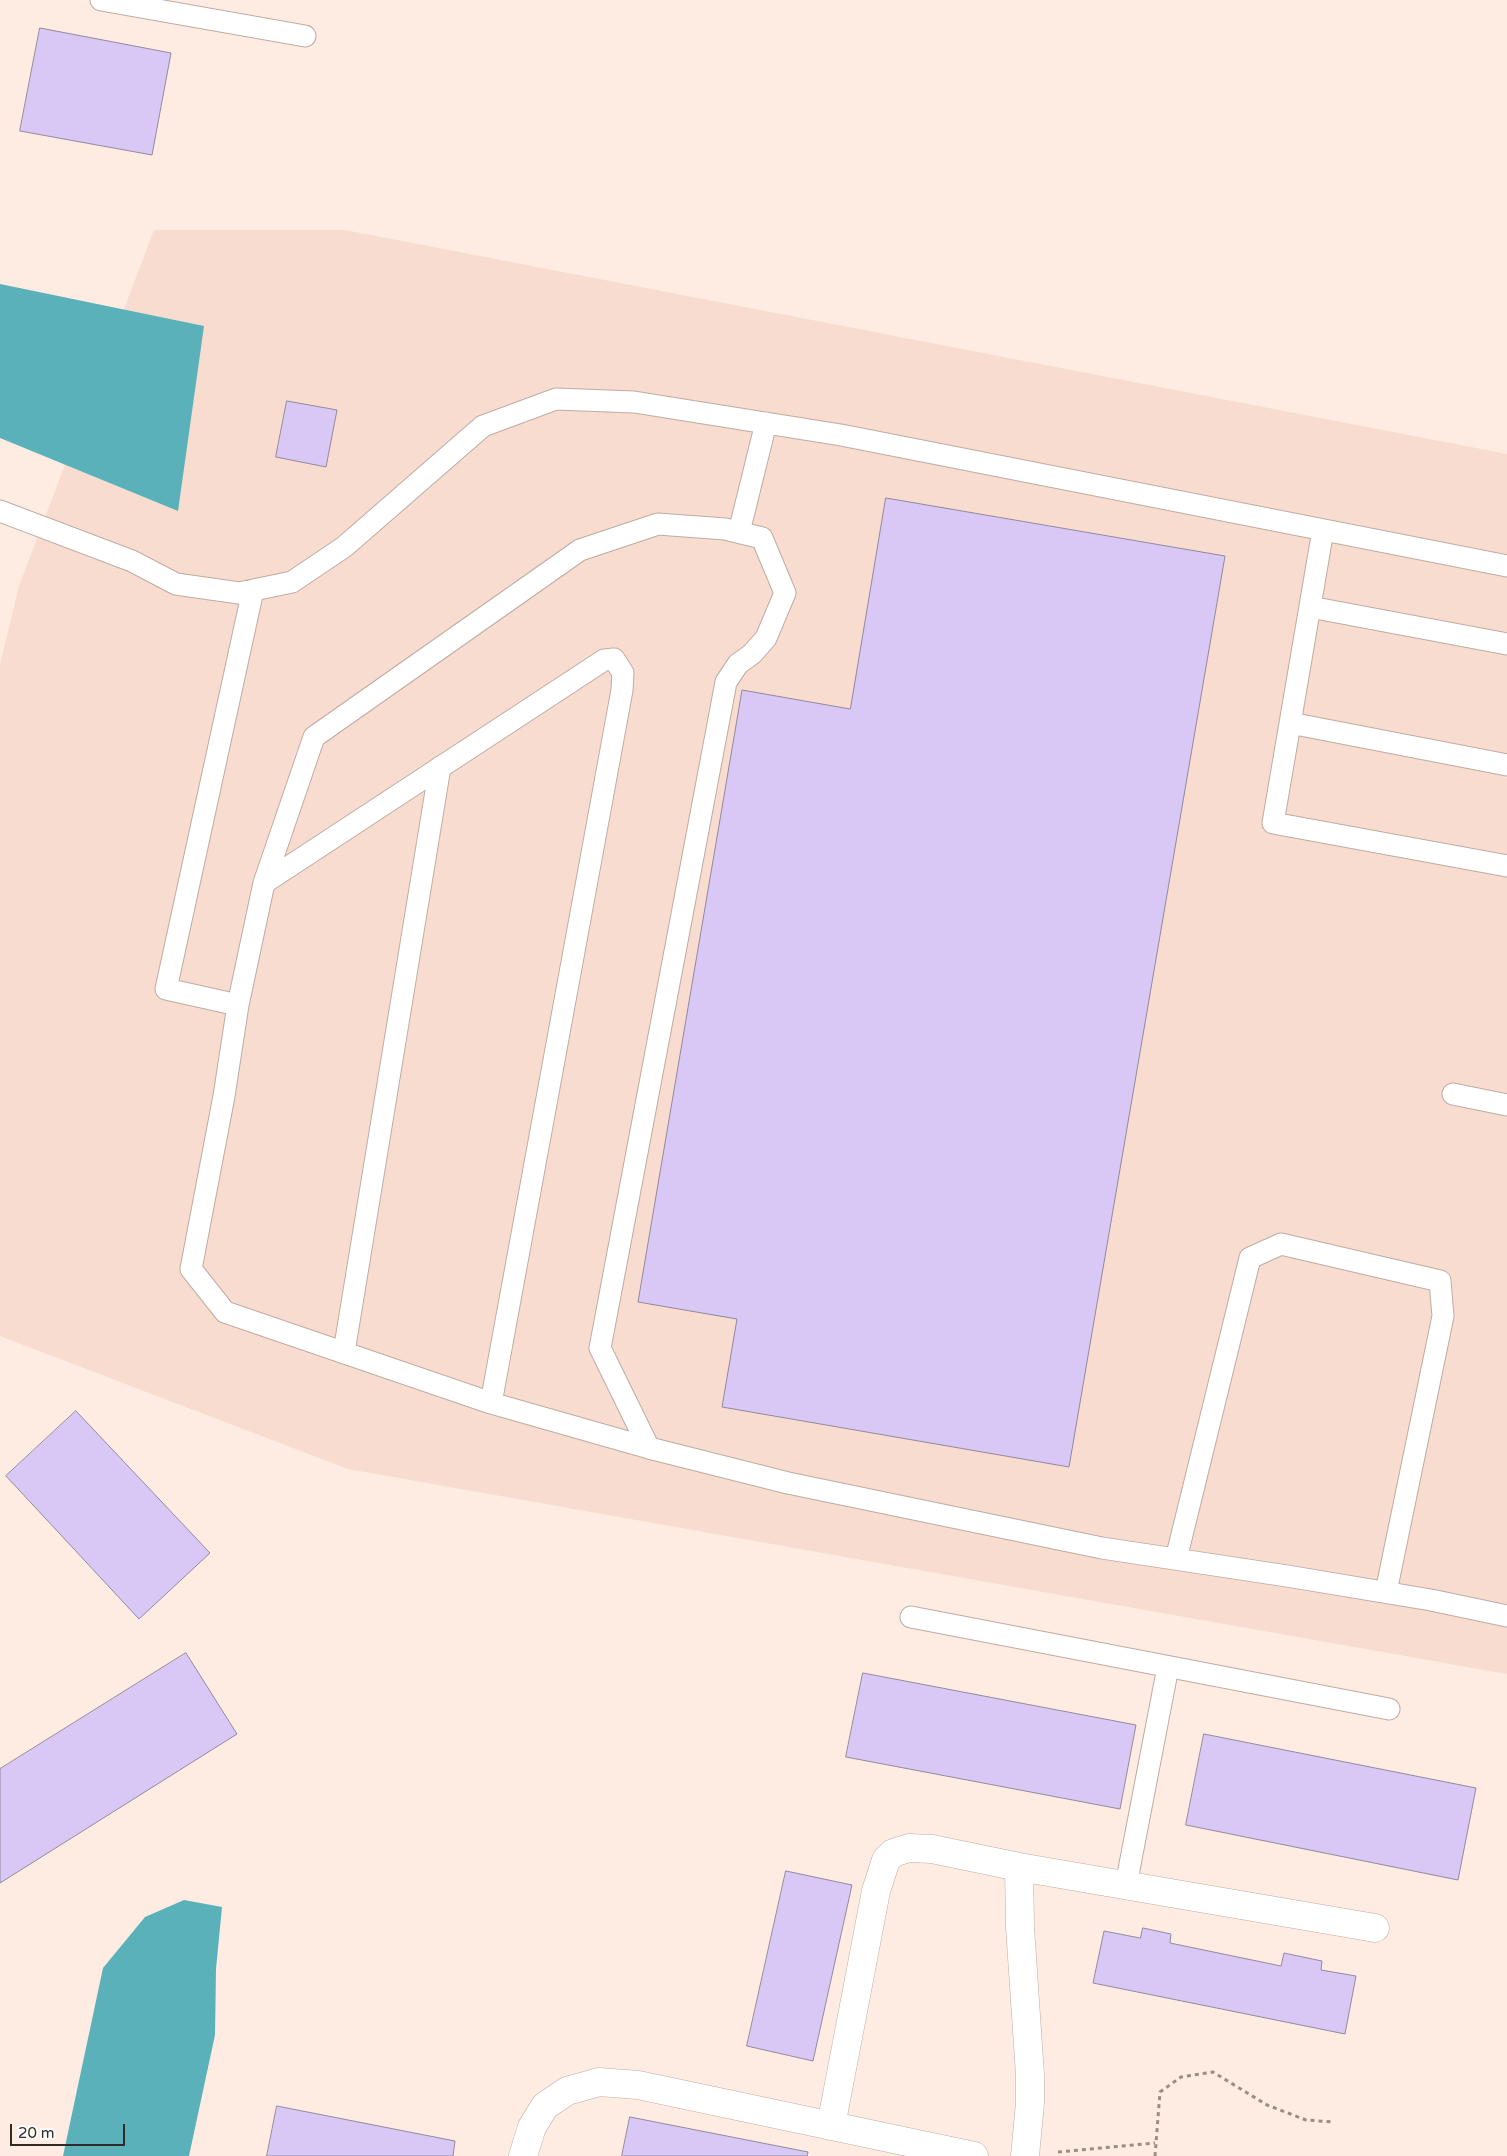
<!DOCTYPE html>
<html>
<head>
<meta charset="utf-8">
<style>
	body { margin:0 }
	#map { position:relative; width:1507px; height:2156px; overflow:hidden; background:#feebe2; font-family:"Varela Round",sans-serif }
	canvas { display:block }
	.scale { position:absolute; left:10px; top:2124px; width:115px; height:22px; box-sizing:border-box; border:2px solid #312a26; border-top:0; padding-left:6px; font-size:15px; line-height:18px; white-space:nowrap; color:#312a26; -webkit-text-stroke:4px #fcfcfc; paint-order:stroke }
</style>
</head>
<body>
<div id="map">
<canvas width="1507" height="2156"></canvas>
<div class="scale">20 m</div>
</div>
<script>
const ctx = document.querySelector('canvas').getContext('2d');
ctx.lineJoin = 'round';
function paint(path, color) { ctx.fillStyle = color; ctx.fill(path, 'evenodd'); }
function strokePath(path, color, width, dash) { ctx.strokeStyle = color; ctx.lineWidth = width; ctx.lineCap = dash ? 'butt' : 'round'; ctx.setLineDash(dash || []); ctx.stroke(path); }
const built = new Path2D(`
	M154,230H345L1507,454V1674L348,1469L0,1336V665L19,586Z`);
const water = new Path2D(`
	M0,284L204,326L178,511L0,438Z
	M184,1900L222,1907L216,1969L215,2035L189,2156H63L103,1968L145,1917Z`);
const building = new Path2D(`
	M40,28L171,53L152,155L20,131Z
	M287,401L337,410L326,467L276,457Z
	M886,498L1225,556L1069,1467L722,1407L737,1319L638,1302L742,690L850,709Z
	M76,1411L210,1553L139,1619L6,1476Z
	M186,1653L237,1734L0,1883V1769Z
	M863,1673L1136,1725L1120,1809L846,1757Z
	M1204,1734L1476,1788L1458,1880L1186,1825Z
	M786,1871L852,1885L813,2061L747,2046Z
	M1143,1928L1171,1934L1170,1943L1281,1966L1284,1953L1322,1961L1321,1970L1356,1976L1345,2034L1093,1983L1104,1931L1140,1938Z
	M277,2106L455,2141L453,2156H267Z
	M630,2117L808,2152L807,2156H622Z`);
const path = new Path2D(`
	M1058,2152L1155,2143
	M1155,2156L1160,2092L1181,2077L1213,2072L1267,2105L1306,2120L1334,2122`);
const service = new Path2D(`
	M101,0L305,36
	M0,511L132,561L176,584L239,593L292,582L344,547L483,426L556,399L634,402L841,435L1507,566
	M1323,530L1273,823L1507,866
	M739,532L766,423
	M1310,607L1507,644
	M1290,723L1507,765
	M264,883L604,660L614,659L623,673L622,690L491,1403
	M238,1005L166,989L253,590
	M1453,1094L1507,1105
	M344,1352L440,767
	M649,1448L600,1348L726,682L738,664L752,654L766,638L785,593L762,538L725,529L658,524L580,550L314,737L264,883L238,1005L224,1096L191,1269L225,1312L491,1403L649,1448L788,1483L1102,1548L1287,1576L1431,1600L1507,1616
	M1176,1559L1250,1258L1281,1244L1440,1281L1443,1316L1386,1592
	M911,1617L1389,1709
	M1126,1885L1168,1667`);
const minor = new Path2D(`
	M1019,1867L1375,1928
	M831,2126L876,1891L886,1860L893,1853L909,1848L932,1849L1019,1867L1020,1927L1030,2075V2103L1025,2156
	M523,2156L532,2127L545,2106L567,2091L599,2082L638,2085L974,2156`);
paint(built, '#f7dccf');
paint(water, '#5ab1ba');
paint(building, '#d9c7f6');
strokePath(building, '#918b9b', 1);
strokePath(service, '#beaca3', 23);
strokePath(minor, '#beaca3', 29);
strokePath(path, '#9a8d86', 3, [4, 4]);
strokePath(service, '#fff', 21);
strokePath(minor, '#fff', 28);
</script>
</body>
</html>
